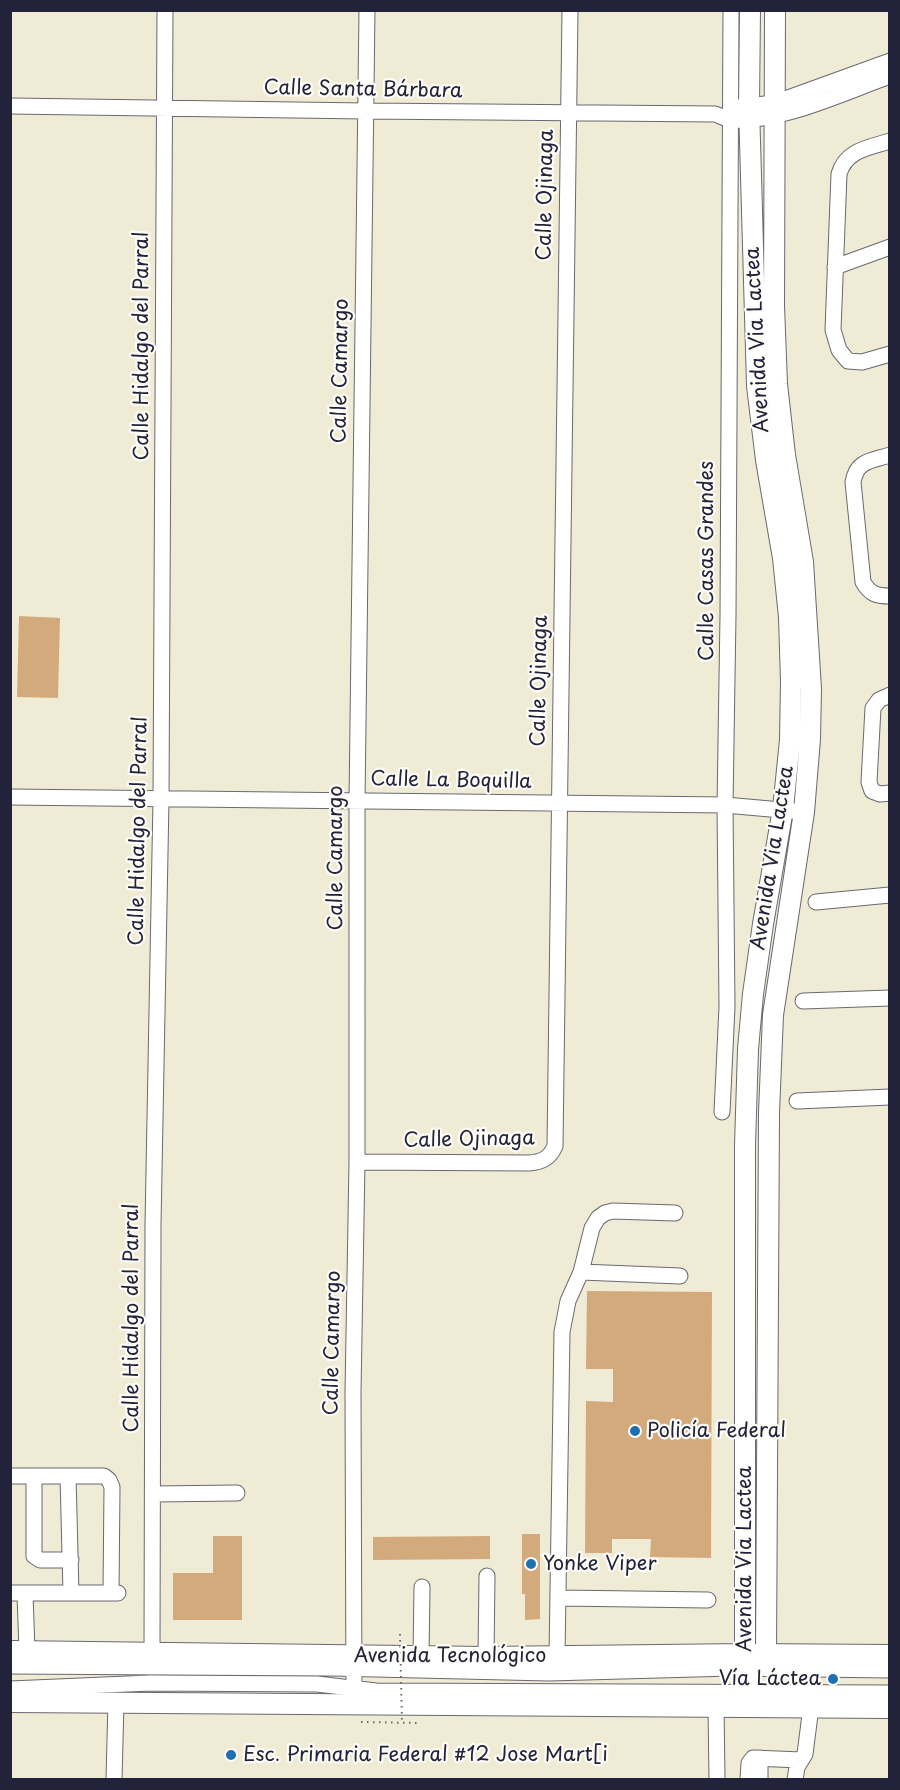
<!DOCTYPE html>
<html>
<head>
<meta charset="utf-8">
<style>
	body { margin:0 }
	#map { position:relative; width:900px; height:1790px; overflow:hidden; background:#f0ebd4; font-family:"Playpen Sans",sans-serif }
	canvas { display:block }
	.frame { position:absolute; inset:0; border:12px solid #22223b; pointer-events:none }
</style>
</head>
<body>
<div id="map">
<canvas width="900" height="1790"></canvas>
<div class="frame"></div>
</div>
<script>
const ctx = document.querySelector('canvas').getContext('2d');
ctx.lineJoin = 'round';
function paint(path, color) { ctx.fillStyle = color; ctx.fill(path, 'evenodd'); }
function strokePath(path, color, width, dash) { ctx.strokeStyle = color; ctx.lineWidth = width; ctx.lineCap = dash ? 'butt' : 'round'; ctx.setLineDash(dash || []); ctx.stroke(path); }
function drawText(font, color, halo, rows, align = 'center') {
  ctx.font = font + ' "Playpen Sans",sans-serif'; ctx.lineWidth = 4.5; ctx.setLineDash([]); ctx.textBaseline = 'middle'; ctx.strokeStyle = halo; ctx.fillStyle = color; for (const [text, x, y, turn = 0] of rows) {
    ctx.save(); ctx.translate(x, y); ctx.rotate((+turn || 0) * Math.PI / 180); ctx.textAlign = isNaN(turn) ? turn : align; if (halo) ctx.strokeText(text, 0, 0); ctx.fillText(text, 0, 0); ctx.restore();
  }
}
const building = new Path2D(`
	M19,616L60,618L58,698L17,697Z
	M587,1291L712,1292L711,1558L650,1557L651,1539H612V1553H585L586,1401L613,1402V1369H586Z
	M522,1534H540V1619L525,1620V1594H522Z
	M213,1536H242V1620H173V1573H213Z
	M490,1536V1559L373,1560V1537Z`);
const path = new Path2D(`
	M361,1722L418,1723`);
const minor = new Path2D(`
	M10,106L366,111L715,114C721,116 727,120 733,120C779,123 845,92 890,76
	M738,107L774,103L890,61
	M890,141C868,148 846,150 839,174L833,330L839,350L848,361L862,362L890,354
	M835,267L890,247
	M890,455C871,461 857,460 853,482L863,582C870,594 876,596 890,596
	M890,695L879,700L873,708L869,782L872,791L880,794L890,793
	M10,797L725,805L804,812
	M816,902L890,895
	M803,1001L890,998
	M797,1101L890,1097
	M722,1112L727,1007L725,805L728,615L731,10
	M357,1162L529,1163C542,1162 550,1158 555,1146L570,10
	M581,1272L680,1276
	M10,1476H104L109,1480L112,1487L111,1593
	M34,1476V1556L40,1560H71
	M68,1476L71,1593
	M153,1494L237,1493
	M10,1593H118
	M25,1594L27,1651
	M560,1598L708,1600
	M152,1653L153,1225L161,799L165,10
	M421,1655L422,1587
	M557,1656L562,1332L568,1301L581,1272L592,1228L598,1218L605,1213L613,1211L675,1213
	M486,1657L487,1576
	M10,1666L332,1668L549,1673L732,1668L890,1670
	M10,1689L151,1683L317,1684L376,1691L890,1693
	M354,1705L353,1392L357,1162V801L367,10
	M716,1706L717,1780
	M114,1780L116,1702
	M748,1780L749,1763L753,1758L801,1760
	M760,1780V1758
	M795,1780L797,1767L805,1754L811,1707`);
const major = new Path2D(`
	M750,10L749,106L757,386L766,460L783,558L789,617L791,682L790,740L783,809L763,924L753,994L748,1049L745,1145V1654L753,1692L759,1706
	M10,1651L486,1657L745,1654L890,1655
	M766,1654L769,1113L773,1015L804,812L810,739L811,689L803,562L785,455L777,384L774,306L775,10
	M10,1702L890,1708`);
const pathBridge = new Path2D(`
	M400,1634L402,1723`);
const markers = [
	[635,1431,6,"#1f6fb2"],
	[531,1564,6,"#1f6fb2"],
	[833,1679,6,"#1f6fb2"],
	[231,1755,6,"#1f6fb2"]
];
const streetNames = [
	["Calle Santa Bárbara",363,90,1],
	["Calle Ojinaga",546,195,-89],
	["Avenida Via Lactea",758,340,-93],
	["Calle Hidalgo del Parral",142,346,-90],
	["Calle Camargo",341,371,-89],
	["Calle Casas Grandes",707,561,-90],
	["Calle Ojinaga",540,681,-89],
	["Calle La Boquilla",451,781,1],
	["Calle Hidalgo del Parral",139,831,-89],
	["Calle Camargo",336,858,-90],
	["Avenida Via Lactea",773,858,-81],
	["Calle Ojinaga",469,1140,-1],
	["Calle Hidalgo del Parral",132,1318,-90],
	["Calle Camargo",333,1343,-89],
	["Avenida Via Lactea",745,1559,-90],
	["Avenida Tecnológico",450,1656]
];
const poiNames = [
	["Policía Federal",647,1431],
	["Yonke Viper",543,1564],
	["Vía Láctea",821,1679,"right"],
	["Esc. Primaria Federal #12 Jose Mart[i",243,1755]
];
paint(building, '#d3aa7c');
strokePath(minor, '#6a6871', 17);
strokePath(major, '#6a6871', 22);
strokePath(path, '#6a6871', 2, [1.5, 4.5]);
strokePath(minor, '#fff', 15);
strokePath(major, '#fff', 20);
strokePath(pathBridge, '#6a6871', 2, [1.5, 4.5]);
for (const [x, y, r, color] of markers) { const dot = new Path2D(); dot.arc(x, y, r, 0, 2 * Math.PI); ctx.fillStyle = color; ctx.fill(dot); strokePath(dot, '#fdfcf7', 2); }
drawText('20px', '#22223b', '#fdfcf7', streetNames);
drawText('20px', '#22223b', '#fdfcf7', poiNames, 'left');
</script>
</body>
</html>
